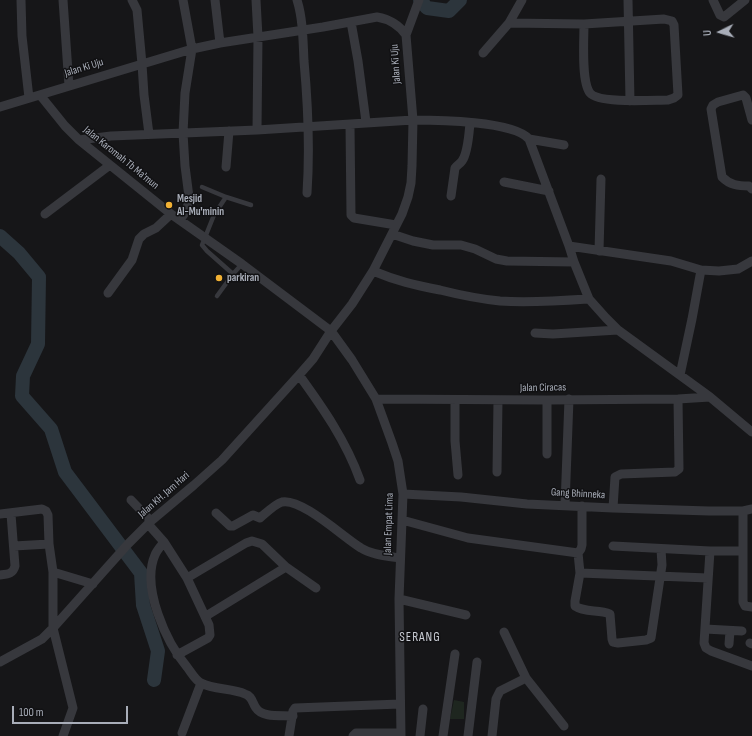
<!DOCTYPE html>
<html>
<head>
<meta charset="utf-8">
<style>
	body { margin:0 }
	#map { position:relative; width:752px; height:736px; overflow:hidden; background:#161618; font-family:"Sofia Sans Condensed",sans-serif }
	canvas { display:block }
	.north { position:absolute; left:700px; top:12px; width:40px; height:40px; -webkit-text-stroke:3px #111113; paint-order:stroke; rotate:265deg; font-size:11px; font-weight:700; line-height:16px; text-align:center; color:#a8adb8 }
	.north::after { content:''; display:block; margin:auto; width:14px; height:18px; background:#a8adb8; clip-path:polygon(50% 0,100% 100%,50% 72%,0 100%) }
	.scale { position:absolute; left:12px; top:706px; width:116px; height:18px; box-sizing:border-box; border:2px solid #a8adb8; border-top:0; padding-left:5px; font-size:12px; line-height:14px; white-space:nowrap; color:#a8adb8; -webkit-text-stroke:3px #111113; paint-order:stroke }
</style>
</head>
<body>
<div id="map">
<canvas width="752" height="736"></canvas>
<div class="north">U</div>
<div class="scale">100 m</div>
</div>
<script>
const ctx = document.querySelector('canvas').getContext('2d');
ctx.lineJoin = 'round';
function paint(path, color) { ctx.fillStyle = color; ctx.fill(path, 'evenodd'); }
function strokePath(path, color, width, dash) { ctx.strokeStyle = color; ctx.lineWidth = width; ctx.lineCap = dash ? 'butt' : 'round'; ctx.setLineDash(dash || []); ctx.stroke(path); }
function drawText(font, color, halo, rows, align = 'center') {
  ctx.font = font + ' "Sofia Sans Condensed",sans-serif'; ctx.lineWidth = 3; ctx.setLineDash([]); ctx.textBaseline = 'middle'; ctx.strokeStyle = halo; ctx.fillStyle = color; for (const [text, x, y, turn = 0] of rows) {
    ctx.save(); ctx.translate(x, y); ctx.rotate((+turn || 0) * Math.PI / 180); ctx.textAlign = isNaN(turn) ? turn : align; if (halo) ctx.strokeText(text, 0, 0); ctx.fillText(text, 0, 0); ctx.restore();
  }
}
const green = new Path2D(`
	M454,700L464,702V719H450Z`);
const river = new Path2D(`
	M420,0L427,8L449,11L460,0
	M0,236L19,253L39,277L38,344L23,376L22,396L51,429L65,472L141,573L143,605L158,651L154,680`);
const service = new Path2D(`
	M202,187L226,197
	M242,264L233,274L207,251L202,245L214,215L226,197L251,205
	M217,296L233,274`);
const minor = new Path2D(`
	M21,0L22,36L29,98
	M63,0L69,86
	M132,0L137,10L142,64L144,95L149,134
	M215,0L220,43
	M256,0L258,37L257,130
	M297,0C303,19 303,41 304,61C308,105 310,149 307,193
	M628,0L630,101
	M713,0L720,15L724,17L745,0
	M351,22L358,61L366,122
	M509,23L584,24L664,19L672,21L674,25L678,95L674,98L668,100C653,100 599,104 590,93C581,82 584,39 584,24
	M406,35L419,0
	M483,53L509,23L522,0
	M40,95L65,126L79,140L171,214L242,264L331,331L352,360L376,399L392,443L398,461L403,494L399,599L401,736
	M0,107L192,49L220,43L323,27L377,17C389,19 399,25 406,35L413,120L412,166L411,183L408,197L402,214L373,271L352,304L331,331L313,359L299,375L222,460L194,485L151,521L128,544L53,628L42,639L0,662
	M752,120L746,98L743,95L718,102L713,105L711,109L722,177C730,185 738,186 749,186L752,189
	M350,125L351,215L354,218L396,225
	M529,139L564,145
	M79,140L111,136L257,130L413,120C437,120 514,121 529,139L569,246L574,262L589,299L606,318L618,330L710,397L752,432
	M226,167L229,131
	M504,182L549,191
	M451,196L455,168C457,165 460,164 462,161C468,153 469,133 470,123
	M45,214L110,165
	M180,220L187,210L189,197L185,166L183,133L185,93L192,49L183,0
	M392,234L413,241L433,245H461L475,249L496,259L507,261L574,262
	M569,246L671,261L701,270L719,271L738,269L752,261
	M599,251L601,179
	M373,271C397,281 414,285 440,290C460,295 480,299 500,301C530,303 559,301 589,299
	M108,293L132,260L139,239L144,234L156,228L171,214
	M535,333L553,334L618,330
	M299,375C323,408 346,441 360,480
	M680,375L692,319L701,270
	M376,399L547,400L678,399L710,397
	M455,400V441L458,475
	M547,400V454
	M497,472L498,400
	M403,494L461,497L527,504L613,508L709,511H743L752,509
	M131,500L151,521
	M565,505L569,399
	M613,508L615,477L621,474L675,472L679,469L678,399
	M743,511V602L745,606L752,607
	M216,513L230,526H233L253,515L260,518C266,513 275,504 282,502C302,498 344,538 361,548C372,555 388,556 400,558
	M0,514L42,509L46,511L48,515L49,544L53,572V628L73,708L63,736
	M402,520L468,538L578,553L581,549L582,545V506
	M148,524L164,542L187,578L209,625L210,635L208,638L177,655
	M164,542C161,546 157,550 155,555C141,587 166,642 187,667C191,672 195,680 201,683C214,690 232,688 245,694C252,696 252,702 256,708C262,718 282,715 293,716
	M14,546L49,544
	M613,546L710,551
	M743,551H710L704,643L706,648L711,651L752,666
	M578,553L580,573L575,601V606C585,613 599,609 610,614L612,639L613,642L618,643L646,640L651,638L662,565L661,549
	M53,572L93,584
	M580,573L708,578
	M0,575C8,574 13,574 15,566L11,514
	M187,578L246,543L252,541L262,544L286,567L316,588
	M399,599L466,615
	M206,616L286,567
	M705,629L742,631
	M504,632L526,678L564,726
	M750,643L752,644
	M729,644L730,631
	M182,733L201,683
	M289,736L293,711L295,708L400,704
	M353,736L356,733H400
	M420,736L423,709
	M443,736L455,654
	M468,736L477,662
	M492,736L496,699L500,691L526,678`);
const markers = [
	[169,205,4,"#f2b134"],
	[219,278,4,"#f2b134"]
];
const streetNames = [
	["Jalan Ki Uju",396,64,-94],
	["Jalan Ki Uju",84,68,-17],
	["Jalan Karomah Tb Ma'mun",121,158,39],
	["Jalan Ciracas",543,388,-1],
	["Gang Bhinneka",578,494,3],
	["Jalan KH. Jam Hari",164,495,-41],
	["Jalan Empat Lima",389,524,-88]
];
const poiNames = [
	["Mesjid",177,199],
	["Al-Mu'minin",177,212],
	["parkiran",227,278]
];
const quarterNames = [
	["SERANG",420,638]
];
paint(green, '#1e261f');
strokePath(river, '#2c353c', 14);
strokePath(service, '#37383d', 4.5);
strokePath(minor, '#37383d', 9);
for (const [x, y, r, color] of markers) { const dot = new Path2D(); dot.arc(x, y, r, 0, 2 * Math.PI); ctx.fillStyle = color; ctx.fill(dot); strokePath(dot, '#111113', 1.5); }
drawText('11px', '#a8adb8', '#111113', streetNames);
drawText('bold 11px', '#a8adb8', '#111113', poiNames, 'left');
ctx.letterSpacing = '1px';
drawText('13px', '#c9ccd4', '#111113', quarterNames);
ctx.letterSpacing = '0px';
</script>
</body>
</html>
